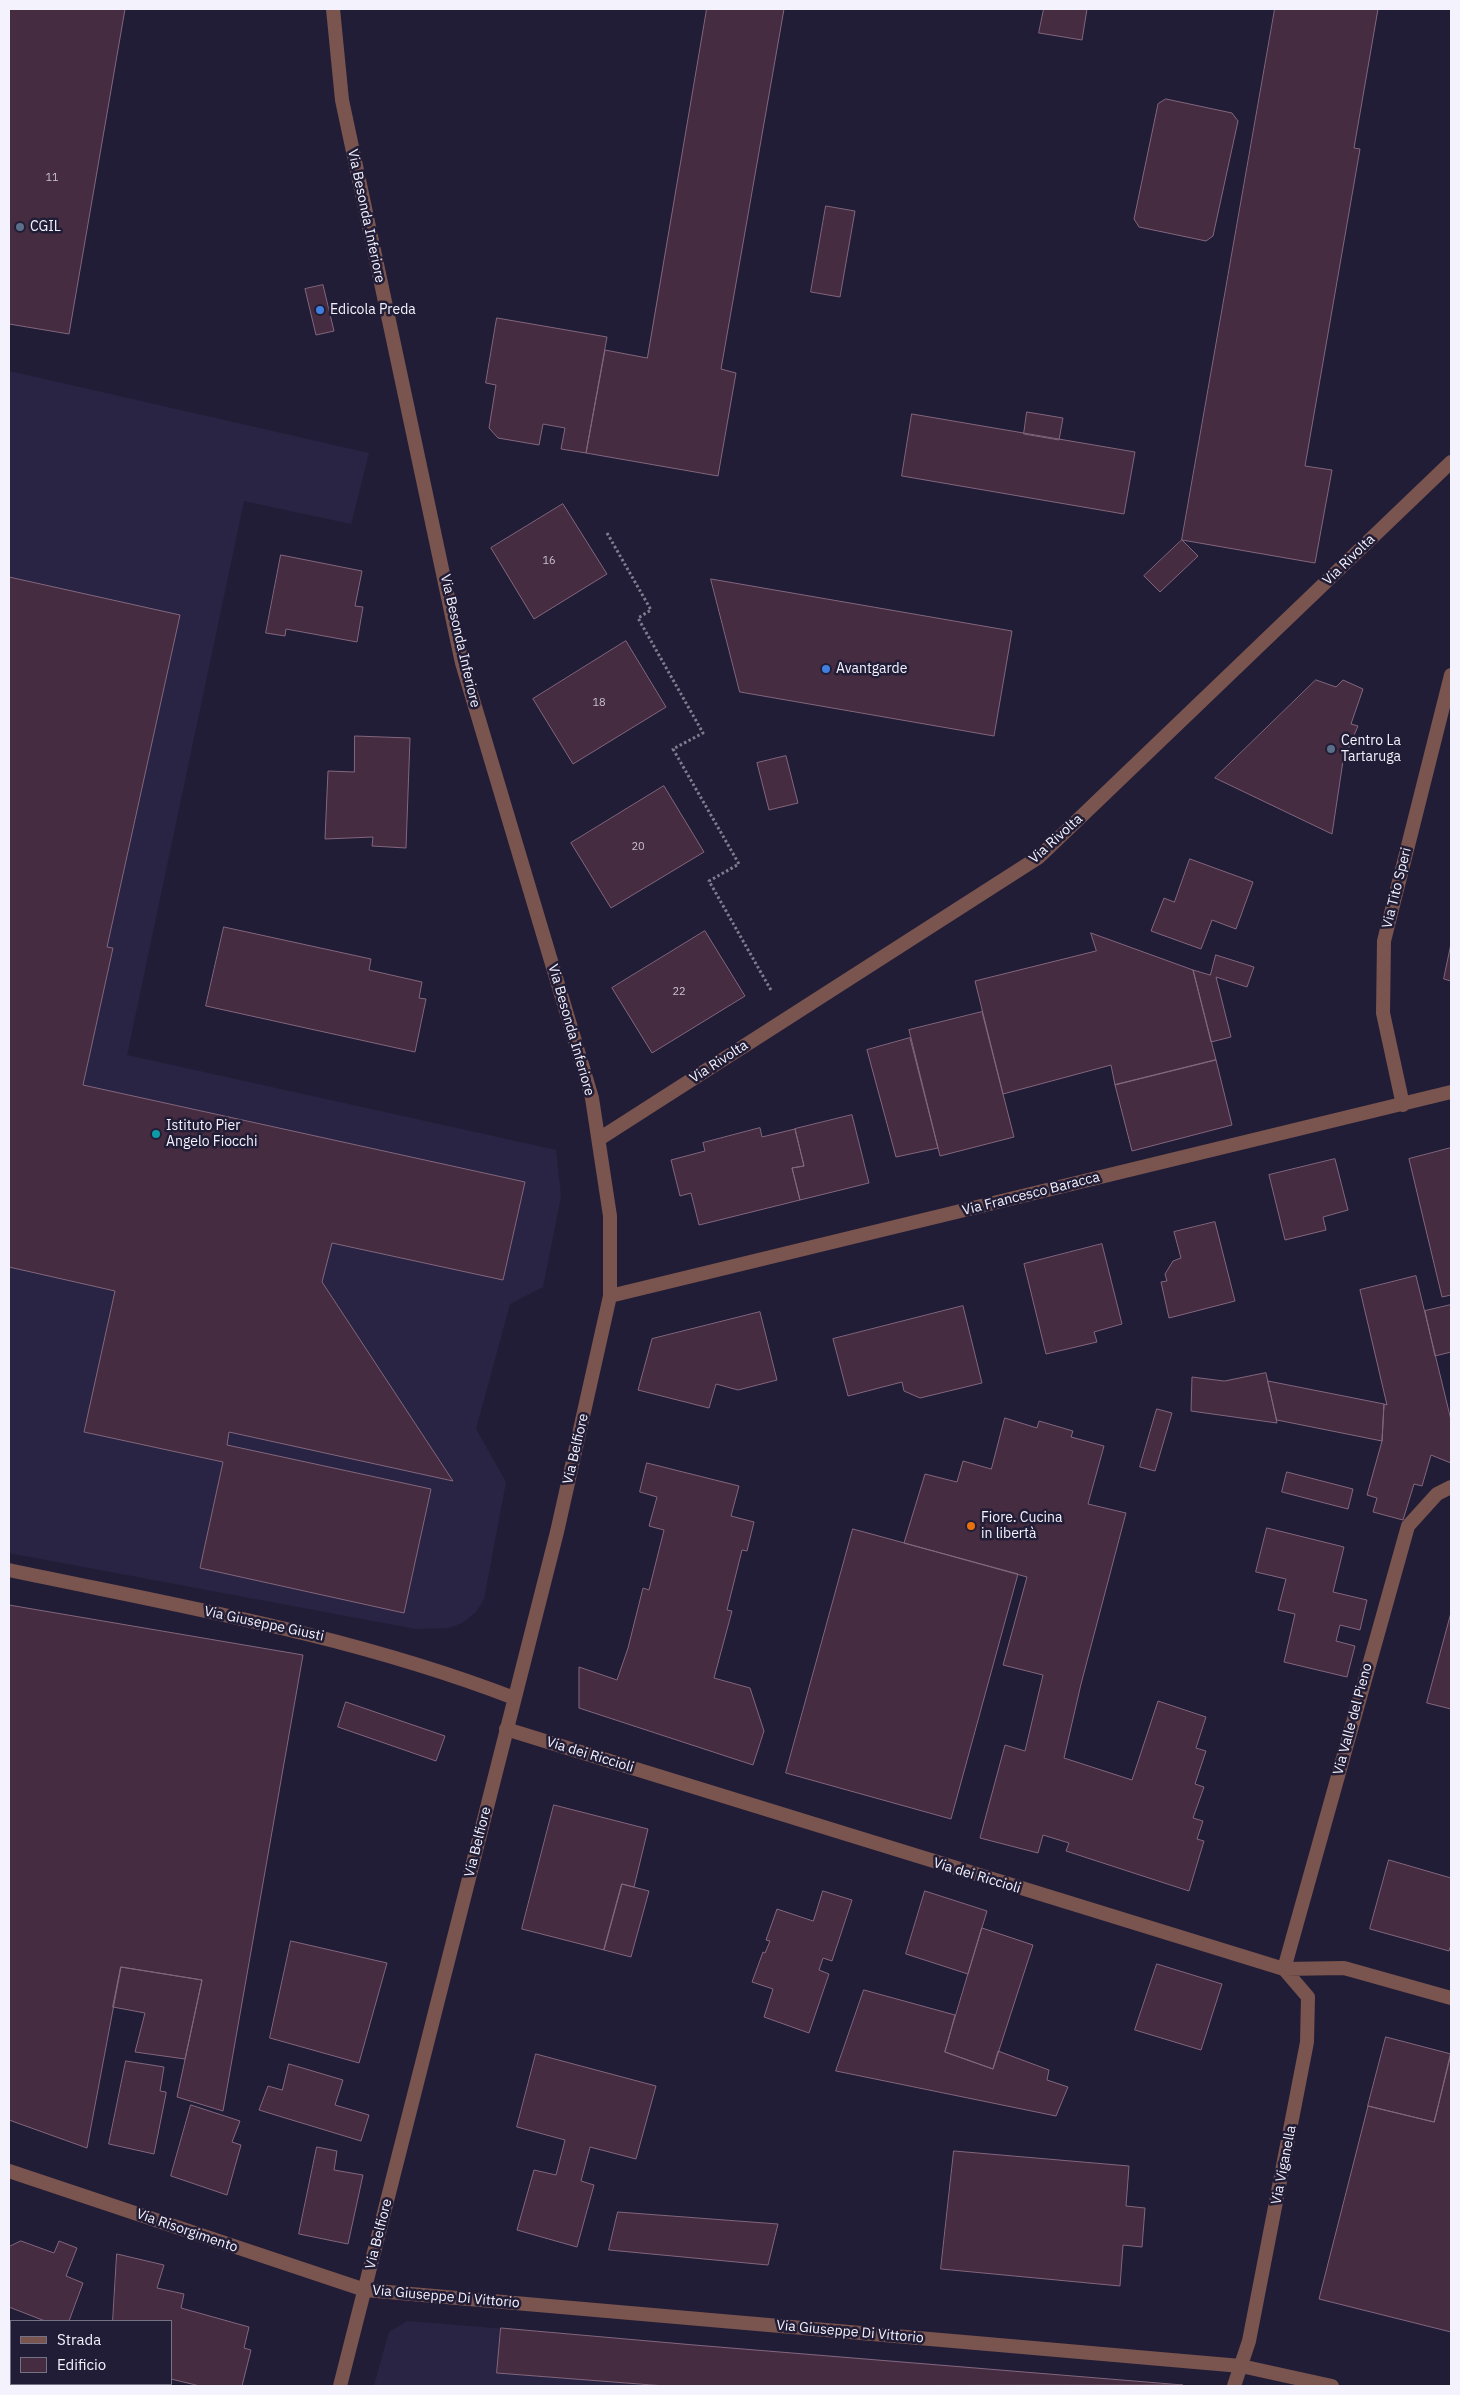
<!DOCTYPE html>
<html>
<head>
<meta charset="utf-8">
<style>
	body { margin:0 }
	#map { position:relative; width:1460px; height:2395px; overflow:hidden; background:#221d37; font-family:"IBM Plex Sans",sans-serif }
	canvas { display:block }
	.frame { position:absolute; inset:0; border:10px solid #f3f2fd; pointer-events:none }
	.legend { position:absolute; left:10px; top:2320px; width:162px; height:65px; box-sizing:border-box; background:#221d37; border:1px solid #767286; margin:0; padding:6px 9px; list-style:none; font-size:15px; color:#f3f2fd }
	.legend li { display:flex; align-items:center; gap:10px; height:25px }
	.legend b { width:25px; border:1px solid #767286 }
</style>
</head>
<body>
<div id="map">
<canvas width="1460" height="2395"></canvas>
<div class="frame"></div>
<ul class="legend">
<li><b style="height:6px;background:#7a544e"></b>Strada</li>
<li><b style="height:14px;background:#452c41"></b>Edificio</li>
</ul>
</div>
<script>
const ctx = document.querySelector('canvas').getContext('2d');
ctx.lineJoin = 'round';
function paint(path, color) { ctx.fillStyle = color; ctx.fill(path, 'evenodd'); }
function strokePath(path, color, width, dash) { ctx.strokeStyle = color; ctx.lineWidth = width; ctx.lineCap = dash ? 'butt' : 'round'; ctx.setLineDash(dash || []); ctx.stroke(path); }
function drawText(font, color, halo, rows, align = 'center') {
  ctx.font = font + ' "IBM Plex Sans",sans-serif'; ctx.lineWidth = 5; ctx.setLineDash([]); ctx.textBaseline = 'middle'; ctx.strokeStyle = halo; ctx.fillStyle = color; for (const [text, x, y, turn = 0] of rows) {
    ctx.save(); ctx.translate(x, y); ctx.rotate((+turn || 0) * Math.PI / 180); ctx.textAlign = isNaN(turn) ? turn : align; if (halo) ctx.strokeText(text, 0, 0); ctx.fillText(text, 0, 0); ctx.restore();
  }
}
const built = new Path2D(`
	M9,371L369,453L351,524L244,501L127,1055L556,1150L561,1196L543,1287L510,1304L476,1429L506,1482L484,1599L476,1612L462,1623L448,1628L416,1629L9,1553Z
	M407,2321L963,2366L1184,2386H374L389,2332Z`);
const building = new Path2D(`
	M9,9H125L69,334L9,324Z
	M707,9H784L721,369L736,373L718,476L586,453L605,350L647,358Z
	M1044,9H1087L1082,40L1039,33Z
	M1275,9H1378L1354,148L1360,149L1305,466L1332,470L1315,563L1182,540Z
	M1166,99L1232,113L1238,121L1213,236L1206,241L1139,227L1134,219L1158,104Z
	M826,206L855,211L840,297L811,292Z
	M323,285L334,331L316,335L305,289Z
	M497,318L607,337L586,453L561,449L565,428L543,424L539,445L498,438L489,428L496,385L486,383Z
	M1027,412L1063,418L1059,440L1024,434Z
	M912,414L1135,452L1124,514L902,476Z
	M563,504L607,574L534,619L491,548Z
	M1182,540L1198,556L1160,592L1144,576Z
	M281,555L362,571L355,606L363,607L357,642L286,629L285,636L266,633Z
	M9,577L180,615L107,947L113,948L83,1085L525,1182L503,1280L332,1243L322,1282L453,1481L229,1432L227,1445L431,1489L404,1613L200,1568L223,1462L84,1432L115,1291L9,1267Z
	M711,579L1012,631L994,736L740,692Z
	M626,641L666,707L573,764L533,699Z
	M1316,680L1336,687L1343,680L1363,689L1351,724L1358,726L1343,761L1332,834L1215,778Z
	M355,736L410,738L406,848L372,846L373,837L325,839L328,771L354,772Z
	M786,756L798,803L769,810L757,763Z
	M664,786L704,852L611,908L571,843Z
	M1190,859L1253,882L1236,929L1212,920L1201,949L1151,931L1164,898L1174,902Z
	M224,927L371,959L369,970L422,982L419,998L426,999L415,1052L206,1006Z
	M705,931L745,996L652,1053L612,988Z
	M1091,933L1193,970L1216,1060L1115,1085L1111,1065L1003,1094L975,981L1096,951Z
	M1451,944V981L1444,979Z
	M1216,955L1254,967L1247,987L1216,977L1231,1037L1211,1042L1193,970L1210,975Z
	M982,1012L1014,1137L940,1156L909,1030Z
	M910,1038L938,1148L896,1157L867,1050Z
	M1216,1060L1232,1125L1132,1151L1115,1085Z
	M852,1115L869,1183L800,1200L792,1168L804,1166L795,1129Z
	M760,1128L762,1137L795,1129L804,1166L792,1168L800,1200L699,1225L691,1193L680,1196L671,1160L705,1151L703,1143Z
	M1451,1148V1295L1442,1297L1409,1159Z
	M1335,1159L1348,1210L1323,1217L1326,1230L1285,1240L1269,1175Z
	M1215,1222L1235,1301L1169,1318L1161,1282L1167,1281L1165,1274L1173,1261L1181,1258L1174,1232Z
	M1102,1244L1122,1324L1094,1332L1097,1342L1046,1354L1024,1264Z
	M1416,1276L1451,1420V1463L1431,1455L1422,1486L1414,1484L1403,1520L1373,1512L1377,1498L1367,1495L1382,1441L1384,1404L1387,1405L1360,1290Z
	M1451,1305V1352L1435,1356L1425,1311Z
	M963,1306L982,1383L920,1398L904,1391L902,1382L848,1396L833,1339Z
	M760,1312L777,1380L738,1390L716,1384L709,1408L638,1390L652,1339Z
	M1266,1373L1277,1423L1191,1411L1192,1377L1224,1381Z
	M1268,1381L1384,1404L1382,1441L1277,1420Z
	M1157,1409L1172,1413L1155,1471L1140,1467Z
	M1005,1418L1037,1428L1039,1421L1073,1431L1071,1437L1104,1446L1088,1504L1126,1513L1081,1684L1064,1758L1132,1780L1158,1701L1206,1717L1196,1748L1206,1751L1195,1784L1204,1787L1193,1818L1203,1821L1197,1839L1204,1841L1189,1891L1066,1851L1069,1843L1043,1835L1038,1853L980,1838L1005,1745L1025,1751L1043,1675L1003,1665L1027,1577L904,1543L925,1474L957,1482L963,1461L991,1469Z
	M647,1463L739,1486L731,1516L754,1522L747,1551L742,1550L727,1610L732,1611L714,1678L750,1688L764,1731L753,1765L579,1708V1667L617,1680L628,1648L643,1588L649,1590L664,1530L649,1526L657,1497L640,1492Z
	M1287,1472L1353,1489L1348,1509L1282,1492Z
	M1267,1528L1344,1547L1333,1592L1367,1600L1360,1630L1340,1625L1336,1641L1355,1646L1347,1677L1284,1662L1295,1614L1278,1610L1286,1579L1256,1572Z
	M853,1529L1018,1574L951,1819L786,1773Z
	M9,1605L303,1655L223,2111L177,2097L202,1980L121,1967L87,2148L9,2120Z
	M1451,1613V1709L1427,1703Z
	M346,1702L445,1736L436,1761L338,1727Z
	M554,1805L648,1829L634,1887L622,1884L604,1950L522,1929Z
	M1389,1860L1451,1878V1945L1449,1951L1370,1929Z
	M622,1884L649,1891L631,1957L604,1950Z
	M823,1891L852,1900L832,1961L823,1958L819,1970L829,1974L809,2033L764,2017L773,1989L752,1982L763,1952L765,1953L770,1941L766,1940L777,1909L813,1921Z
	M925,1891L987,1911L968,1974L906,1954Z
	M982,1928L1033,1945L993,2069L945,2052Z
	M291,1941L387,1963L359,2063L270,2038Z
	M1157,1964L1222,1984L1201,2050L1135,2030Z
	M121,1967L202,1980L185,2059L135,2052L145,2013L113,2007Z
	M864,1990L955,2015L945,2052L993,2069L998,2051L1049,2070L1047,2080L1068,2087L1056,2116L836,2071Z
	M1386,2037L1451,2054L1434,2122L1368,2106Z
	M1451,2052V2332L1319,2299L1368,2106L1434,2122Z
	M536,2054L656,2086L636,2159L590,2147L581,2181L594,2185L577,2247L517,2230L534,2170L556,2175L565,2140L517,2127Z
	M126,2061L164,2067L160,2091L166,2092V2094L154,2154L109,2144Z
	M289,2064L343,2080L335,2105L369,2115L361,2141L259,2110L268,2086L282,2090Z
	M191,2105L240,2121L232,2142L241,2145L227,2195L171,2176Z
	M317,2147L337,2151L334,2170L363,2175L348,2244L299,2234Z
	M954,2151L1129,2166L1126,2206L1145,2208L1142,2247L1123,2245L1120,2286L941,2269Z
	M618,2212L778,2224L768,2265L609,2250Z
	M21,2241L54,2253L59,2241L77,2248L66,2276L83,2283L69,2321H45L9,2307V2247Z
	M117,2254L164,2265L157,2288L184,2294L181,2308L249,2327L244,2348L251,2350L242,2386H200L171,2379V2321H113Z
	M501,2328L694,2345L1183,2385L665,2386L497,2373Z
	M40,2384H83V2386H39Z
	M83,2384H106V2386H83Z`);
const path = new Path2D(`
	M607,533L651,610L638,618L703,733L673,749L739,864L709,881L772,992`);
const pedestrian = new Path2D(`
	M1284,1969L1408,1526L1437,1494L1451,1487`);
const minor = new Path2D(`
	M333,9L342,100L462,663L592,1098L610,1216V1296L557,1532L340,2386
	M1403,1105L1383,1013L1384,941L1451,675
	M599,1139L1039,857L1451,462
	M610,1296L1451,1092
	M9,1570C179,1606 351,1635 514,1698
	M506,1729L1284,1969L1344,1968L1451,1998
	M9,2171L365,2290L1241,2366L1332,2386
	M1234,2386L1249,2341L1307,2042L1308,1997L1284,1969`);
const markers = [
	[20,227,5,"#5c6f8a"],
	[320,310,5,"#3f7fe0"],
	[826,669,5,"#3f7fe0"],
	[1331,749,5,"#5c6f8a"],
	[156,1134,5,"#0f9aa8"],
	[971,1526,5,"#e8710a"]
];
const numberNames = [
	["11",52,178],
	["16",549,561],
	["18",599,703],
	["20",638,847],
	["22",679,992]
];
const streetNames = [
	["Via Besonda Inferiore",366,216,78],
	["Via Rivolta",1349,560,-44],
	["Via Besonda Inferiore",460,641,77],
	["Via Rivolta",1056,839,-42],
	["Via Tito Speri",1397,888,-76],
	["Via Besonda Inferiore",571,1030,74],
	["Via Rivolta",719,1062,-33],
	["Via Francesco Baracca",1031,1194,-14],
	["Via Belfiore",576,1449,-77],
	["Via Giuseppe Giusti",264,1624,12],
	["Via Valle del Pieno",1353,1719,-75],
	["Via dei Riccioli",590,1755,17],
	["Via Belfiore",478,1842,-76],
	["Via dei Riccioli",977,1876,17],
	["Via Viganella",1284,2165,-79],
	["Via Risorgimento",187,2231,19],
	["Via Belfiore",379,2234,-76],
	["Via Giuseppe Di Vittorio",446,2297,5],
	["Via Giuseppe Di Vittorio",850,2332,5]
];
const poiNames = [
	["CGIL",30,227],
	["Edicola Preda",330,310],
	["Avantgarde",836,669],
	["Centro La",1341,741],
	["Tartaruga",1341,757],
	["Istituto Pier",166,1126],
	["Angelo Fiocchi",166,1142],
	["Fiore. Cucina",981,1518],
	["in libertà",981,1534]
];
paint(built, '#2a2444');
paint(building, '#452c41');
strokePath(building, '#82667d', 1);
strokePath(path, '#7f7c8f', 3, [2.5, 2.5]);
strokePath(pedestrian, '#7a544e', 14);
strokePath(minor, '#7a544e', 14);
for (const [x, y, r, color] of markers) { const dot = new Path2D(); dot.arc(x, y, r, 0, 2 * Math.PI); ctx.fillStyle = color; ctx.fill(dot); strokePath(dot, '#221d37', 2); }
drawText('11px', '#c8c0ce', null, numberNames);
drawText('14px', '#f3f2fd', '#221d37', streetNames);
drawText('14px', '#f3f2fd', '#221d37', poiNames, 'left');
</script>
</body>
</html>
